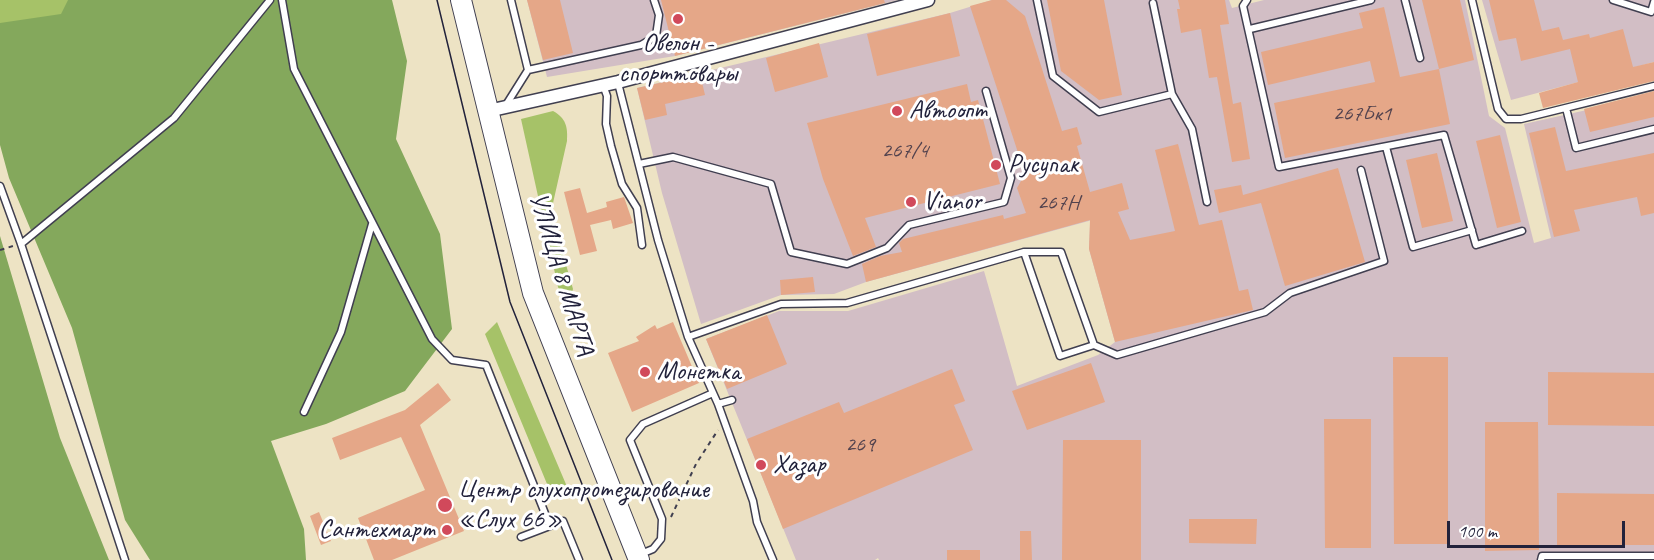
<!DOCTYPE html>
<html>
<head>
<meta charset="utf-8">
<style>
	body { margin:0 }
	#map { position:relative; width:1654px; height:560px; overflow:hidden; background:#ede3c4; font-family:Caveat,sans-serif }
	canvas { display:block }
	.scale { position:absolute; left:1447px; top:521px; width:178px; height:27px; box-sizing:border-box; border:3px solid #22223b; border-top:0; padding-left:8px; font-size:18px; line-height:21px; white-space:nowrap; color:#22223b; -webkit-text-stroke:4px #fff; paint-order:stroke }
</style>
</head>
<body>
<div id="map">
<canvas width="1654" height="560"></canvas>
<div class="scale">100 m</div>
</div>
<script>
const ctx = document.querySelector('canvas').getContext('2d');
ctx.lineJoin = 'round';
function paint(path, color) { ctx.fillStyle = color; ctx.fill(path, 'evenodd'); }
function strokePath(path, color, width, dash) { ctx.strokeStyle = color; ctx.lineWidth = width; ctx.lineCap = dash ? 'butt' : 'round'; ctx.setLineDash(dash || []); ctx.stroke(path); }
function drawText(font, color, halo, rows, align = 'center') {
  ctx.font = font + ' Caveat,sans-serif'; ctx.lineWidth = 6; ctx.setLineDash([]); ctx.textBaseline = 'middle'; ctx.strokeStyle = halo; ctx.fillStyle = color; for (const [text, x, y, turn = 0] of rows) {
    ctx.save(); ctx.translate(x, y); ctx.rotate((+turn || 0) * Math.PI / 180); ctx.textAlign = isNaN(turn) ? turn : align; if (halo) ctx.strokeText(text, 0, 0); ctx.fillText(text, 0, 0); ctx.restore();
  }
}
const industrial = new Path2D(`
	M527,0H898L675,56L547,77Z
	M992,0H1229L1232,8L1264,0H1465L1489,116L1505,128L1534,243L1551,238L1524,124L1654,95V560H879L878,558L875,560H796L706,339L779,311H848L984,271L1017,386L1098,355L1115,342L1089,249L1090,226L1096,219L866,282L834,294L781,295L701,324L662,193L637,88L950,13Z
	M1482,0H1654V62L1511,100Z`);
const green = new Path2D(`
	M0,0H154L0,28Z
	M553,111C566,118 568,127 567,141L551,212L573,289L567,309L558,287L521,119Z
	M497,322L568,489L552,496L485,334Z`);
const forest = new Path2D(`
	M68,0H392L407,61L396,139L440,234L452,329L405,391L326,424L271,441L304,529L306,560H150L125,520L72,328L9,178L0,145V23L61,14Z
	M0,236L60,438L109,560H0Z`);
const building = new Path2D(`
	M527,0H560L573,53L543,60Z
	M661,0H884L885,3L675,56Z
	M992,0H1006L1025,16L1062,131L1077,127L1082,144L1077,146L1090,192L1122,183L1129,209L1118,212L1130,240L1175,231L1155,150L1178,144L1199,225L1222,220L1239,291L1248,289L1253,310L1115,342L1089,249L1090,220L866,282L862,264L880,256L902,252L899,243L903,239L1003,215L1004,219L1026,213L1017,188L1025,174L970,6Z
	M1047,0H1104L1122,95L1099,100L1061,71Z
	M1178,0H1225L1229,24L1220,25L1233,104L1241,102L1250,159L1232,162L1217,77L1209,78L1201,29L1181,33L1177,9H1180Z
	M1422,0H1460L1474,60L1439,69Z
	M1489,0H1534L1542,31L1559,27L1563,40L1589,34L1590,38L1623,29L1633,67L1654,62V81L1543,108L1539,93L1578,82L1570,49L1521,61L1516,38L1499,41Z
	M1384,7L1400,77L1439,69L1450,124L1285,158L1274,103L1375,82L1370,61L1268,85L1261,52L1363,28L1359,13Z
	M950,13L960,56L877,76L867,34Z
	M819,43L828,77L775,92L766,58Z
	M700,74L705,95L665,104L667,115L645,120L637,88Z
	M967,84L971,102L978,100L1000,184L865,218L876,247L853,256L823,179L807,123Z
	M1654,91V117L1590,132L1584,109Z
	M1555,127L1566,171L1654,153V213L1641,216L1637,197L1574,210L1580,231L1554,237L1529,133Z
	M1500,135L1521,222L1497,228L1476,141Z
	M1437,153L1453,221L1422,228L1406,160Z
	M1338,168L1365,262L1285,286L1261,203L1219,213L1214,190L1241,185L1243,195Z
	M580,188L587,213L607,207L606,202L624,197L633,223L613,229L611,220L590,225L597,251L580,255L564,192Z
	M813,277L815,292L781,295L780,280Z
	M767,315L787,364L727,389L706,339Z
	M673,322L699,383L632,412L608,353L639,341L636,337L655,325L657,329Z
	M1393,357H1448V544H1394Z
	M1091,363L1105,402L1027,430L1012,391Z
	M952,369L965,401L954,405L973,450L783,529L747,439L839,402L844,413Z
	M1548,372L1654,373V426L1548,425Z
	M438,383L451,400L420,425L464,531L392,560H374L358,518L425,490L401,437L340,460L332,438L405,410Z
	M1324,419H1371V548H1325Z
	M1485,422H1538L1539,550L1485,551Z
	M1063,440H1141V560H1062Z
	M1557,493L1654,494V545H1557Z
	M319,512L331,541L321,545L310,516Z
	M1189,519H1257L1256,544L1189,543Z
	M1020,531H1031L1032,560H1020Z
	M947,550H980V560H947Z`);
const path = new Path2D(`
	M0,250L13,246
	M671,517L696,464L718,430`);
const lane = new Path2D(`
	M282,0L294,69L432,339L452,360L486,365L550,526
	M1037,0L1053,76L1099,112L1172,94L1153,3
	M1247,0L1243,6L1279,167L1444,135L1476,245L1522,231
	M1405,0L1420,58
	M1472,0L1498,109L1506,119H1521L1654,86
	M1613,0L1651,12L1654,2
	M1250,29L1371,0
	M528,70L641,45L656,36L659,15L654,0
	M618,83L658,240L688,337L718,404L753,501L757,522L773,560
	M603,85L607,96L606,124L611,146L622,184L637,208L642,245
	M1172,94L1192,129L1207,202
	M506,105L528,70L511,0
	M1566,108L1576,148L1654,129
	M1386,147L1413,247L1472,230
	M639,164L673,157L771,184L791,252L847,264L887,248L909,225L1004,202L1011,178L986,91
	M0,186L21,244L125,560
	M21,244L174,118L270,0
	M1024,252H1061L1094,345
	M688,337L781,304L847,303L1024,252L1060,356L1094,345L1117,355L1265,312L1290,293L1384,261L1361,170
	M718,404L732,400
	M304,412L341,332L372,224
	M521,537L563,521L579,560
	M641,554L653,549L661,539L662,519L630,440L643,424L713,393
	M1541,560L1542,556H1654`);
const street = new Path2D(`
	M488,111L618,82L928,0`);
const primary = new Path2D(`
	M461,0L533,293L639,560`);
const tram = new Path2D(`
	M437,0L510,302L612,560`);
const markers = [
	[678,19,6,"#d1495b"],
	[897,111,6,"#d1495b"],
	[996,165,6,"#d1495b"],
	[911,202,6,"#d1495b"],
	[645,372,6,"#d1495b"],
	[761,465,6,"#d1495b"],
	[445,505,8,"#d1495b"],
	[447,530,6,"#d1495b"]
];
const numberNames = [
	["267Бк1",1362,114],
	["267/4",905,151],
	["267Н",1058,203],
	["269",860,445]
];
const poiNames = [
	["Овелон -",678,44,"center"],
	["спорттовары",678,74,"center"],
	["Автоопт",909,111],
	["Русупак",1008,165],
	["Vianor",923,202],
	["Монетка",657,372],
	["Хазар",773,465],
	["Центр слухопротезирование",458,490],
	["«Слух 66»",458,520],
	["Сантехмарт",435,530,"right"]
];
const streetNames = [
	["УЛИЦА 8 МАРТА",561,274,73]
];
paint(industrial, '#d2bec5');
paint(green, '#a6c268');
paint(forest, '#84a85c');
paint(building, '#e5a788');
strokePath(lane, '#403f50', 9);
strokePath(street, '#403f50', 15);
strokePath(primary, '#403f50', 22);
strokePath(path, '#403f50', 2, [4.5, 4.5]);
strokePath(lane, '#fff', 6);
strokePath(street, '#fff', 12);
strokePath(primary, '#fff', 20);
strokePath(tram, '#22223b', 1.5);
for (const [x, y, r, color] of markers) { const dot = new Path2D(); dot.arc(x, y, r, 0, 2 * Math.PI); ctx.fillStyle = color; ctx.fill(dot); strokePath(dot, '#fff', 2); }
drawText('22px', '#53434e', null, numberNames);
drawText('26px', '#22223b', '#fff', poiNames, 'left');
drawText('26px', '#22223b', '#fff', streetNames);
</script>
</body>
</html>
